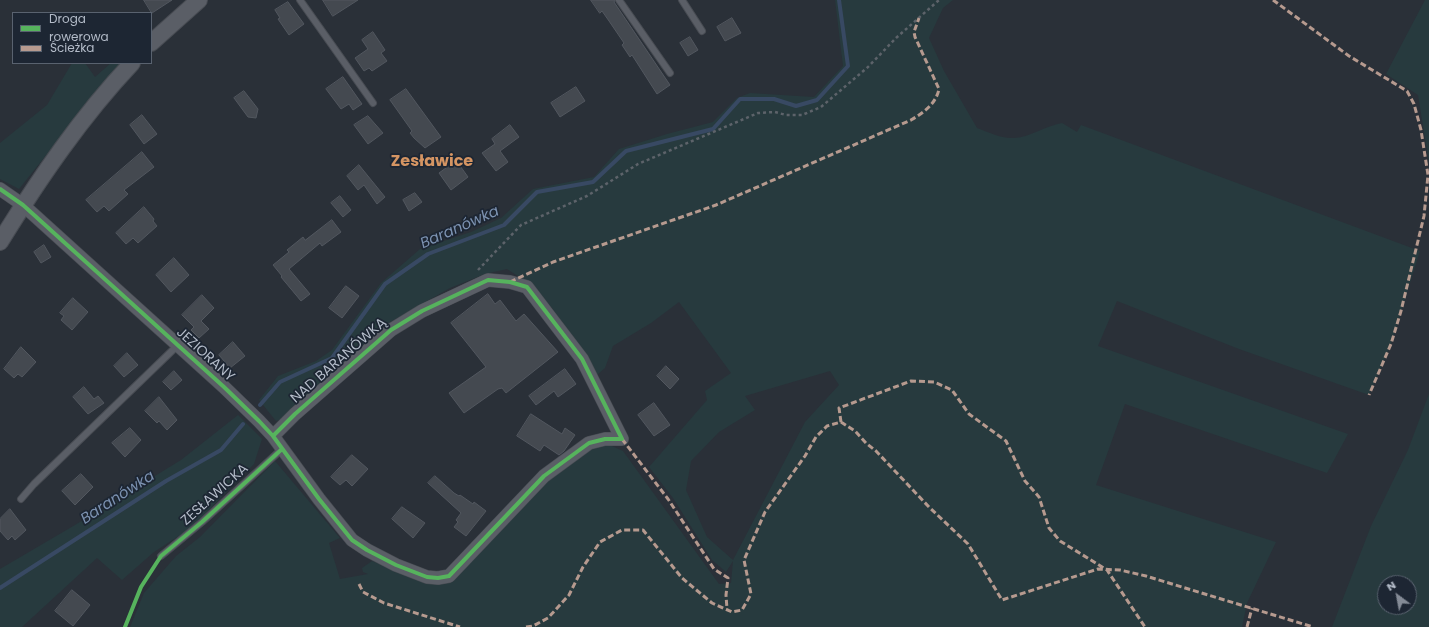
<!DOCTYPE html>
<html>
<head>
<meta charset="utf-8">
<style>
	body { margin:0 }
	#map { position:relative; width:1429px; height:627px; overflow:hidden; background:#2a3038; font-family:Poppins,sans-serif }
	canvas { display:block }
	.legend { position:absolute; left:12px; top:12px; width:140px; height:52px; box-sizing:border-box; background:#1d2633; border:1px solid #59626f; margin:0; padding:5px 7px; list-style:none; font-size:12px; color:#b4bcc9 }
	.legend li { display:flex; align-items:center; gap:8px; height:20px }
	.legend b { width:20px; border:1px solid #59626f }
	.north { position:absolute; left:1377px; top:575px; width:40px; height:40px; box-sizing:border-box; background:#1d2633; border:1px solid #59626f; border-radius:50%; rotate:328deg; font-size:11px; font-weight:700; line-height:16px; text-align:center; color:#b4bcc9 }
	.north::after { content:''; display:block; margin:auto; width:14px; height:18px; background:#848b96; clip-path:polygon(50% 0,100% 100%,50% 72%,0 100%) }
</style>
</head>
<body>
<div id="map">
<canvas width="1429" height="627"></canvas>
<ul class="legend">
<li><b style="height:5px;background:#56b35d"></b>Droga rowerowa</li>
<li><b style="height:5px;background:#b69a8f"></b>Ścieżka</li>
</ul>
<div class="north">N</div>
</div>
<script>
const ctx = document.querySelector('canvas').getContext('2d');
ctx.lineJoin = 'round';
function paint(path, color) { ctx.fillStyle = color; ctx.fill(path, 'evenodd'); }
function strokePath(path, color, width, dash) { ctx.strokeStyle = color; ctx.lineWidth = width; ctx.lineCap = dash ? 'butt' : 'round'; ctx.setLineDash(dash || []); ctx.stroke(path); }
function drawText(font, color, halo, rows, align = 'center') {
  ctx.font = font + ' Poppins,sans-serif'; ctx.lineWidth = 3.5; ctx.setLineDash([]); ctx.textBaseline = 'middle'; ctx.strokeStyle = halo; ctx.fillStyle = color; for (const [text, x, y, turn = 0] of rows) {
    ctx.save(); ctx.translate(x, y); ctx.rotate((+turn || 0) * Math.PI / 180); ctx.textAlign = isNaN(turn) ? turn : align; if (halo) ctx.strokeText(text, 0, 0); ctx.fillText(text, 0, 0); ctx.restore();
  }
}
const green = new Path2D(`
	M835,0H953L943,8L929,38L944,71L977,128C988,132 1002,139 1014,138C1031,137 1045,126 1062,123L1077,132L1081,125L1420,251L1391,344L1369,395L1239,349L1117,301L1098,346L1348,434L1327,473L1125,404L1096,485L1276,542L1247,603L1242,627H130L144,593L176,556L200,537L275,461L340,538L329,543L340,579L368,574L363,572L362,568L372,561L437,584L546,479L585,451L603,442L623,451L719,584L731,583L733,561L726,572L712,560L673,498L649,467L707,400L705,391L731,373L679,302L651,323L613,346L605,368L597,375L552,308L530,284L507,269L485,274L450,288L387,324L298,403L285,418L276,421L259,400L278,376L316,361L332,350L381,283L420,249L471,232L501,218L533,189L594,177L619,149L667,134L713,122L737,98L750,93L814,97L843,66ZM830,371L839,385L805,422L733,560L707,537L686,490L691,461L719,432L755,410L745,396Z
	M1425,0H1429V163L1418,95L1386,74Z
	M72,63H85L95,77L111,63H122L101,87L19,189L0,179V143L47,105Z
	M1429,394V627H1332L1371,526L1408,450ZM1385,583H1409V607H1385Z
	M238,415L262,439L254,464L191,528L154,552L122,580L97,558L22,627H0V569L75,525L181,460Z`);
const stream = new Path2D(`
	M260,405L280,382L332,358L385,284L428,254L504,225L537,192L593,182L626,151L713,129L740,99H774L796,106L817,100L848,66L839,0
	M0,588L166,481L221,450L243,424`);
const building = new Path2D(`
	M144,0H172L152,13Z
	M323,0H358L333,16Z
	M591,0H615L614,2L670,85L657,94L632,55L630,57L622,45L624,43L609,21L602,11L600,13Z
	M288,2L304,24L289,35L278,19L280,18L275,10Z
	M732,18L741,33L725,41L717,27Z
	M373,32L385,50L381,53L387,61L372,71L369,68L364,71L355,58L368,49L362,40Z
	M690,37L698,50L688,56L680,43Z
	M343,77L362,104L353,110L349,104L341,109L326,89Z
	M576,87L585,101L560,117L551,103Z
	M406,89L441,137L425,148L414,138L410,133L412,131L390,100Z
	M244,91L258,109L256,118L248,117L234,98Z
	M142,115L157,134L144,144L130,125Z
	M368,116L383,133L368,144L354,125Z
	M510,125L519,137L500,151L508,162L496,171L482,153L495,144L492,139Z
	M142,152L154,167L124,190L128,194L109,211L104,206L97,212L86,200Z
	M458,163L468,177L451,190L439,173L450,165L452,168Z
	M359,165L385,197L377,204L364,185L358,190L347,176Z
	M415,193L422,202L409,211L403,200Z
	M340,196L351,210L343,217L331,203Z
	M144,207L154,219L153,221L157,226L138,243L133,238L126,244L116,233Z
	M332,220L341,232L322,246L320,243L289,269L310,294L301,301L281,277L282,276L273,265L289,252L287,250L303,237L305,240Z
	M44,245L51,257L41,263L34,252Z
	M174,258L189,275L171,292L156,275Z
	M346,286L359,296L342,318L329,308Z
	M488,294L495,304L500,300L516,321L524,314L558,352L506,393L502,388L498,389L464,413L449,393L486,367L451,323Z
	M202,295L214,308L201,321L209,329L199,338L191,330L194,327L182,315Z
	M73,298L88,312L72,330L61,320L64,316L60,313Z
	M233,342L245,356L230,368L219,355Z
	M21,347L36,362L22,377L18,374L14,378L4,369Z
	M127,353L138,365L124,377L114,366Z
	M666,366L679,379L670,389L657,376Z
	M565,369L576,384L558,397L554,391L536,405L529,396Z
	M174,371L182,380L171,390L163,382Z
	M84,387L94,399L98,396L104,403L88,414L73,397Z
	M159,397L177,420L167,430L159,421L157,423L145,411Z
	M654,403L670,425L654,436L638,415Z
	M531,414L562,434L565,428L575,435L564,451L559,455L544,445L540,451L517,436Z
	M130,428L141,440L125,457L112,443Z
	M352,455L368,469L352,486L346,480L340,485L331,477Z
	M81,474L93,487L75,505L62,491Z
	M435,476L454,493L459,496L460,495L473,504L474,502L486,511L466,536L454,527L458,522L456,520L461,513L428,483Z
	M402,507L425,523L413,538L392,519Z
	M10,509L26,530L15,540L12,536L8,540L0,531V519Z
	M72,590L90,605L73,626L55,611Z`);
const path = new Path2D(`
	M478,270L521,225L587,196L638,164L758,113L775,112L786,115H802L821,107L868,67L896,38L939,0`);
const service = new Path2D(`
	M300,0L373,103
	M619,0L670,73
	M682,0L702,31
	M21,499L34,484L178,345
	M161,556L202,522L282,449`);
const minor = new Path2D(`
	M0,189L23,205L224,387L259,421L273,436L319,499L352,540L367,550L396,565L427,577L438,578L449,576L544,476L589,443L605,439H622L582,359L527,287L510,282L488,280L422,311L391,330L295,414L273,436`);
const tertiary = new Path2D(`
	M151,43L199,0
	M0,242C39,179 81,117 132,63`);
const quiet = new Path2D(`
	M1273,0L1349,56L1407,91L1414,104L1421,130L1428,175L1424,216L1401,311L1391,344L1369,395
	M510,282L553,262L716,205L911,120C923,113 936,104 939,89L915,37L914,32L919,18
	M841,422L839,408L911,381L934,382L952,390L969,414L1006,441L1025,481L1039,497L1049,528L1060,541L1107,570L1145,627
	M622,439L668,499L714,569L728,578L726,595L727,609
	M359,584L363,592L384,603L460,627
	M526,627L533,626L548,618L569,595L583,567L600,542L622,530H643L682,578L712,603L732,612L742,610L751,594L744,560L765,512L805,456L816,437L827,426L841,422L855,431L866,443L876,451L929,507L968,544L1002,600L1098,569L1120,570L1146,576L1313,627
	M1247,627L1252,608`);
const cycleway = new Path2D(`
	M0,189L23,205L224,387L259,421L273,436L319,499L352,540L367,550L396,565L427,577L438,578L449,576L544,476L589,443L605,439H622L582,359L527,287L510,282L488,280L422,311L391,330L295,414L273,436
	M125,627L141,587L161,556L202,522L282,449`);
const streetNames = [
	["JEZIORANY",205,355,42],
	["NAD BARANÓWKĄ",339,361,-41],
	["ZESŁAWICKA",215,495,-42]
];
const waterNames = [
	["Baranówka",460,228,-24],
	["Baranówka",118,498,-33]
];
const quarterNames = [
	["Zesławice",432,162]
];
paint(green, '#273a3e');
strokePath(stream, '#384963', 4);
paint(building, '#444950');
strokePath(building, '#52575f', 1);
strokePath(service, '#484c53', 8);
strokePath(minor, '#484c53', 14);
strokePath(tertiary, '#484c53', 18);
strokePath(path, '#5d636a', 2.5, [3, 3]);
strokePath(service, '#5a5e66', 6);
strokePath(minor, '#5a5e66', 13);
strokePath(tertiary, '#5a5e66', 16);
strokePath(quiet, '#b69a8f', 3, [6, 3]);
strokePath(cycleway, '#56b35d', 4);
drawText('14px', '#b4bcc9', '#1d2633', streetNames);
drawText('italic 15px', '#7c92b1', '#1d2633', waterNames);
drawText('bold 16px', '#d59563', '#1d2633', quarterNames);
</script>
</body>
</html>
